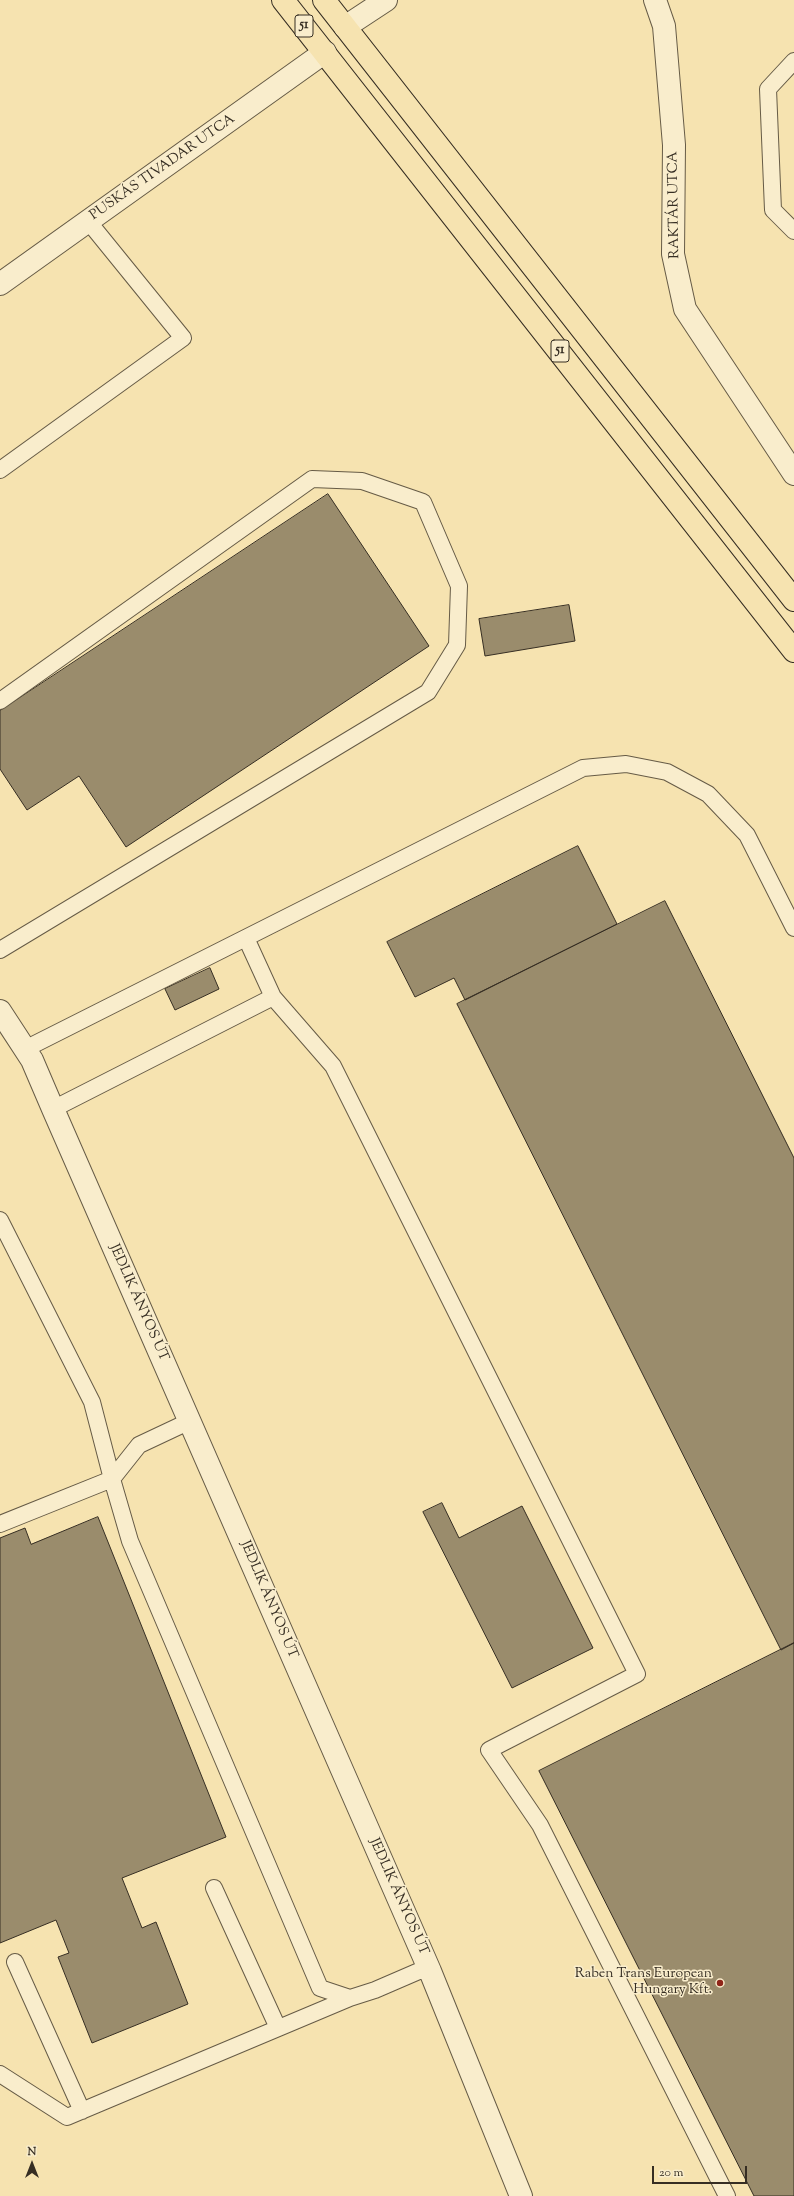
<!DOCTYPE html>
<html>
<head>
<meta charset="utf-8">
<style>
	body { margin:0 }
	#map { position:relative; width:794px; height:2196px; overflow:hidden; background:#f6e3b0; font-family:"Sorts Mill Goudy",serif }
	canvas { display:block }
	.north { position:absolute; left:12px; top:2144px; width:40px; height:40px; -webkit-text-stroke:3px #f9edcc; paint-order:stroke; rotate:0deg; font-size:11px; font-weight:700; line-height:16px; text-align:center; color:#362e23 }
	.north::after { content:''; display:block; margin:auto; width:14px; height:18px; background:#362e23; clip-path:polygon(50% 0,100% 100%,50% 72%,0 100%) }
	.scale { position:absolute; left:652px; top:2166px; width:95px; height:18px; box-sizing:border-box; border:2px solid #362e23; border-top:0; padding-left:5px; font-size:12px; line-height:14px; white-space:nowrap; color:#362e23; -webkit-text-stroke:3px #f9edcc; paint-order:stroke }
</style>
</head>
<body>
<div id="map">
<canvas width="794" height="2196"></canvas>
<div class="north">N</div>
<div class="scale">20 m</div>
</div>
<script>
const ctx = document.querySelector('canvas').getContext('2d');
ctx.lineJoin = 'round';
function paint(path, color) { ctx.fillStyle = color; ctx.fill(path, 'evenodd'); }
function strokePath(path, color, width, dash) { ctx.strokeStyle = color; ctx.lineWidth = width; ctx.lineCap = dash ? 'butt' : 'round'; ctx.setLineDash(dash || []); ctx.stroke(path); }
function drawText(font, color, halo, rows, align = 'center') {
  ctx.font = font + ' "Sorts Mill Goudy",serif'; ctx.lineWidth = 3; ctx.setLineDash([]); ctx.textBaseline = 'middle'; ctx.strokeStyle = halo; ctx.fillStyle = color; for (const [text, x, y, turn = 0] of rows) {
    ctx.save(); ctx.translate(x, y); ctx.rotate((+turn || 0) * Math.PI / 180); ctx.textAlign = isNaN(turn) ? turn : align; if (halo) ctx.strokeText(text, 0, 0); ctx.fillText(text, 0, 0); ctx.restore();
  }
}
const building = new Path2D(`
	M328,494L429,646L126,847L79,776L27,810L0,769V711Z
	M569,605L575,641L485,656L479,619Z
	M578,846L617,924L465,1000L454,978L415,997L387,942Z
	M665,901L794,1158V1643L781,1650L457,1004Z
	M210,968L219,989L175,1010L165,989Z
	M442,1503L459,1538L522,1506L593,1648L512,1688L423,1512Z
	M98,1517L226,1837L122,1878L142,1928L156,1922L188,2004L92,2043L58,1957L69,1953L56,1920L0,1943V1538L25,1528L31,1544Z
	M794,1643V2196H754L539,1771Z`);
const lane = new Path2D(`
	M794,61L768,89L773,210L794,231
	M0,470L183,338L88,221
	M0,701L312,479L362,481L423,502L459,586L457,645L428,692L0,950
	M246,938L273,997L333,1066L637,1674L489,1750L540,1825L727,2196
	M25,1049L583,768L626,764L667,772L708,794L747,835L794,928
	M53,1109L273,997
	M0,1220L92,1402L112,1479L0,1524
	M190,1421L139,1445L112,1479L130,1541L320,1988L350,1998L375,1990L419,1971H430
	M214,1888L278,2028
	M15,1962L82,2111
	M0,2074L67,2117L350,1998`);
const street = new Path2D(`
	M655,0L664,26L674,145L673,254L685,309L794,474
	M345,27L386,0
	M0,284L325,52
	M0,1011L32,1060L53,1109L430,1971L521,2196`);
const primary = new Path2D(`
	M283,0L794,651
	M324,0L794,600`);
const markers = [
	[720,1983,4,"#8f2418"]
];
const shields = [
	[304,26,18],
	[560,351,18]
];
const shieldNames = [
	["51",304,26],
	["51",560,351]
];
const streetNames = [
	["PUSKÁS TIVADAR UTCA",163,168,-35],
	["RAKTÁR UTCA",675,205,-91],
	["JEDLIK ÁNYOS ÚT",138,1303,66],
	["JEDLIK ÁNYOS ÚT",268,1600,67],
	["JEDLIK ÁNYOS ÚT",398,1897,66]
];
const poiNames = [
	["Raben Trans European",712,1975],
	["Hungary Kft.",712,1991]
];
paint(building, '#9a8c6c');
strokePath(building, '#362e23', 1);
strokePath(lane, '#665b46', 18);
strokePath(street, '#665b46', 24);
strokePath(primary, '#362e23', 24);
strokePath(lane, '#f9edcc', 16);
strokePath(street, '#f9edcc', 22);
strokePath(primary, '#f6e3b0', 22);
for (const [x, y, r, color] of markers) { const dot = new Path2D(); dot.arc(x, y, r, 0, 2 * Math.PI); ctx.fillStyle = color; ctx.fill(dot); strokePath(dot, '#f9edcc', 1.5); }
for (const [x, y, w] of shields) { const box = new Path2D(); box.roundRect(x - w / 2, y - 11, w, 22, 3); ctx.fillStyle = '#f9edcc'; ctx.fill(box); strokePath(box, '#362e23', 1); }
drawText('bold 13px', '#362e23', null, shieldNames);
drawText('14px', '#362e23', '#f9edcc', streetNames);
drawText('14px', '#362e23', '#f9edcc', poiNames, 'right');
</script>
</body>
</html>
